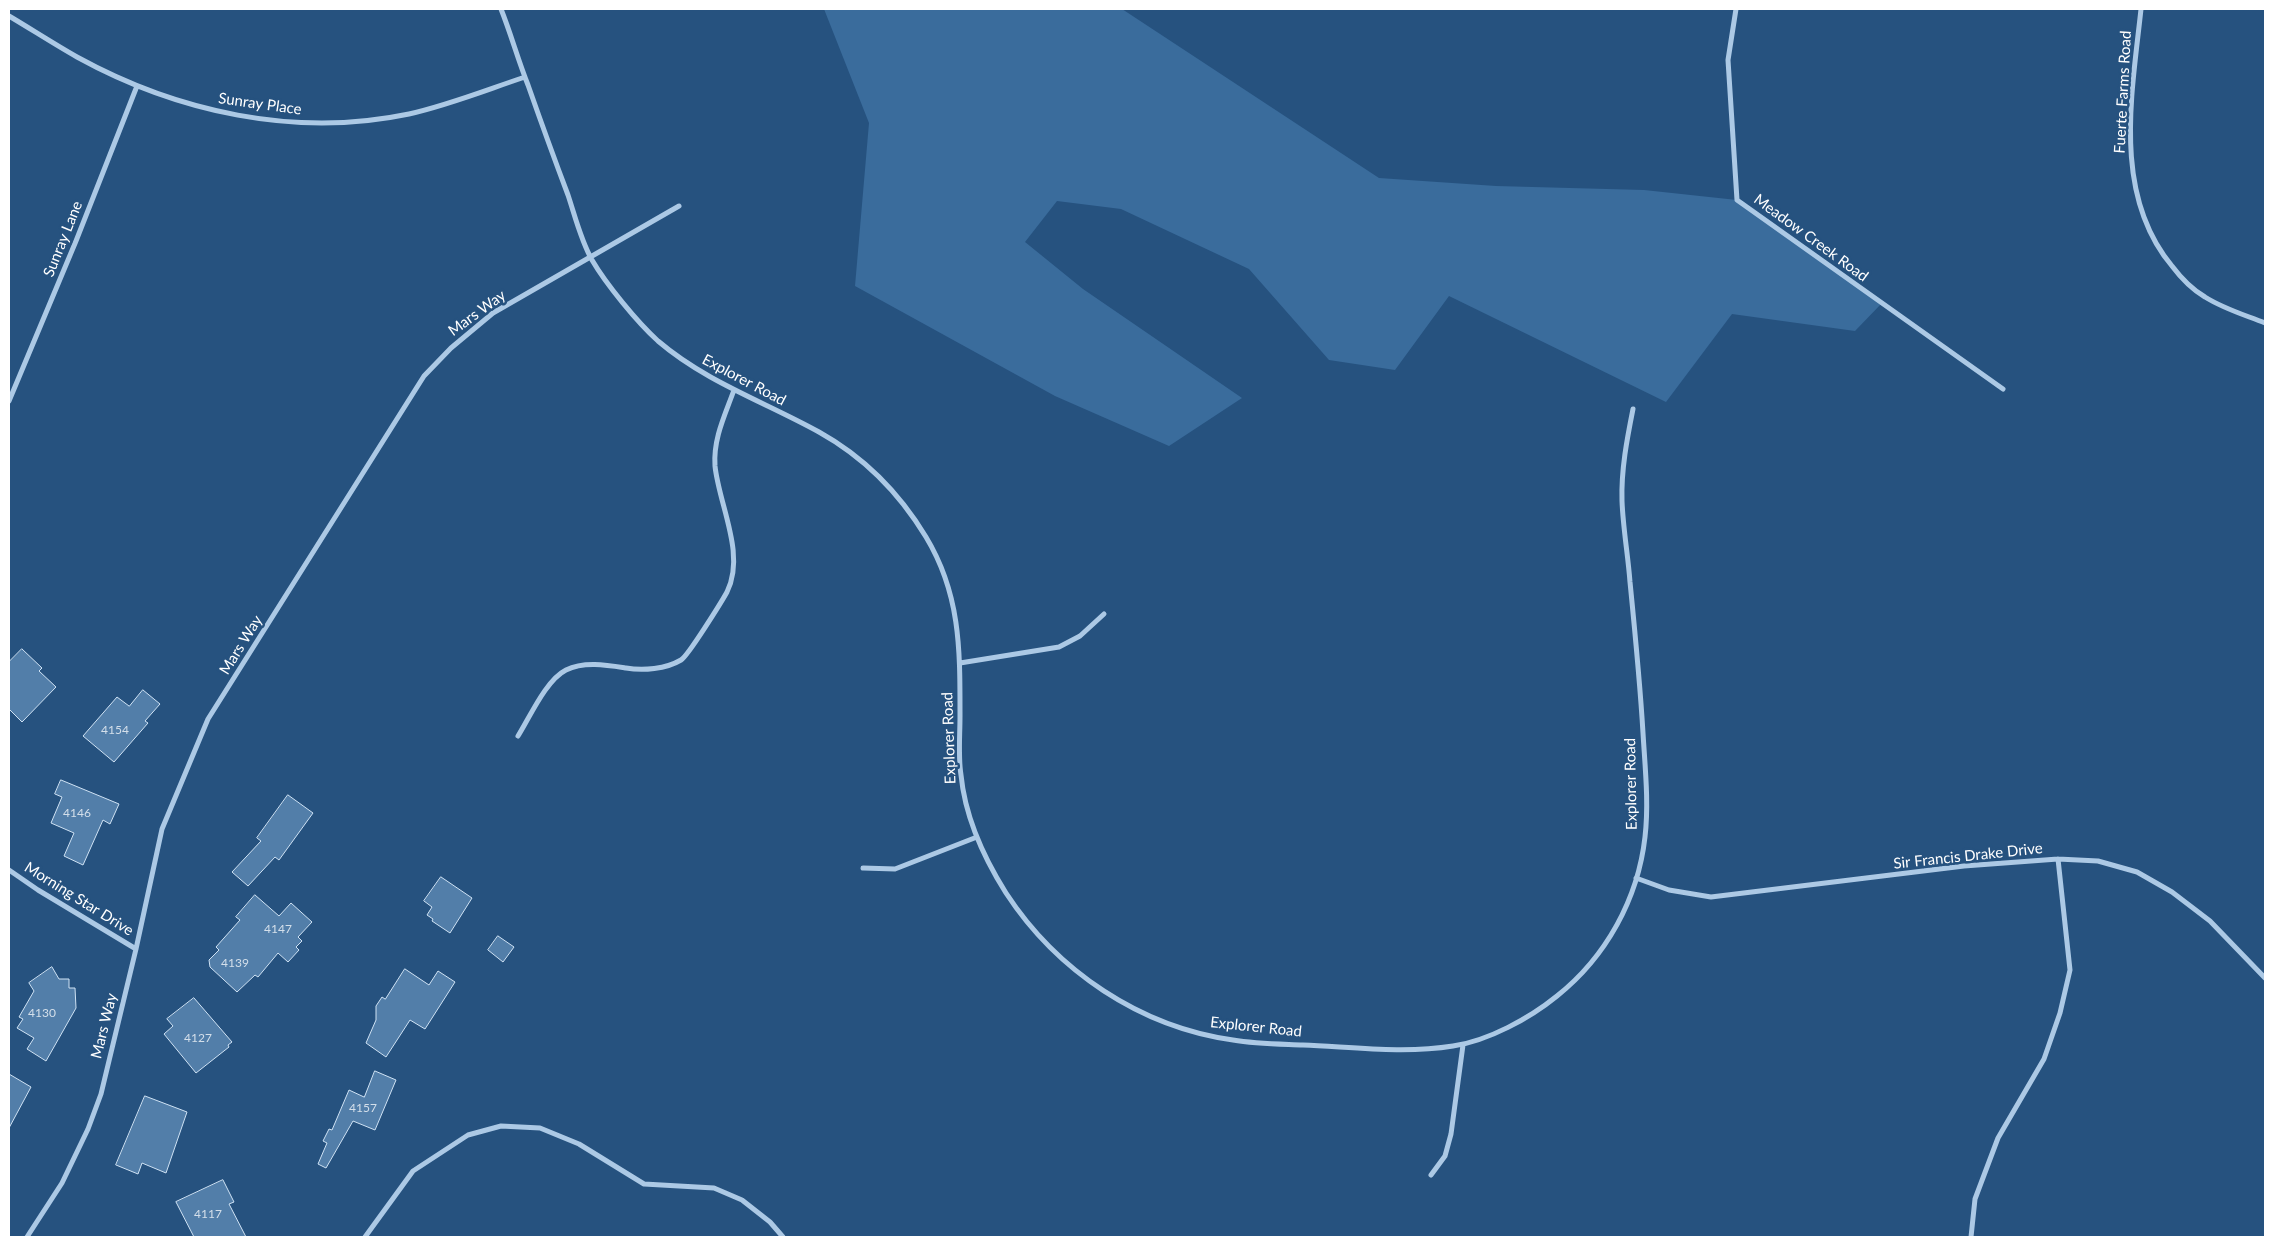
<!DOCTYPE html>
<html>
<head>
<meta charset="utf-8">
<style>
	body { margin:0 }
	#map { position:relative; width:2274px; height:1246px; overflow:hidden; background:#26527f; font-family:Lato,sans-serif }
	canvas { display:block }
	.frame { position:absolute; inset:0; border:10px solid #fff; pointer-events:none }
</style>
</head>
<body>
<div id="map">
<canvas width="2274" height="1246"></canvas>
<div class="frame"></div>
</div>
<script>
const ctx = document.querySelector('canvas').getContext('2d');
ctx.lineJoin = 'round';
function paint(path, color) { ctx.fillStyle = color; ctx.fill(path, 'evenodd'); }
function strokePath(path, color, width, dash) { ctx.strokeStyle = color; ctx.lineWidth = width; ctx.lineCap = dash ? 'butt' : 'round'; ctx.setLineDash(dash || []); ctx.stroke(path); }
function drawText(font, color, halo, rows, align = 'center') {
  ctx.font = font + ' Lato,sans-serif'; ctx.lineWidth = 5; ctx.setLineDash([]); ctx.textBaseline = 'middle'; ctx.strokeStyle = halo; ctx.fillStyle = color; for (const [text, x, y, turn = 0] of rows) {
    ctx.save(); ctx.translate(x, y); ctx.rotate((+turn || 0) * Math.PI / 180); ctx.textAlign = isNaN(turn) ? turn : align; if (halo) ctx.strokeText(text, 0, 0); ctx.fillText(text, 0, 0); ctx.restore();
  }
}
const green = new Path2D(`
	M824,9H1122L1379,178L1496,186L1644,190L1737,200L1882,303L1855,331L1732,314L1666,402L1449,296L1395,370L1329,360L1249,269L1121,209L1057,201L1025,242L1083,289L1242,398L1169,446L1055,396L855,286L869,123Z`);
const building = new Path2D(`
	M22,649L42,668L39,671L56,687L22,722L9,709V662Z
	M143,690L160,704L145,721L148,723L114,762L83,736L117,697L129,706Z
	M61,780L119,804L110,824L103,820L83,865L64,856L74,833L51,823L62,797L55,794Z
	M288,795L313,813L279,860L275,857L248,886L232,872L261,841L257,838Z
	M441,877L472,898L450,933L432,921L433,919L427,915L432,907L424,901Z
	M255,895L279,916L291,903L312,922L298,937L302,941L296,947L299,950L288,962L278,953L258,977L255,975L237,992L210,967L209,960L219,950L216,947L240,920L236,917Z
	M498,936L514,947L503,962L488,950Z
	M52,967L59,979H69V988H75L76,1008L46,1061L27,1049L34,1038L17,1028L23,1019L19,1017L34,991L29,983Z
	M405,969L429,985L438,971L455,982L425,1029L410,1020L386,1057L366,1043L376,1020V1006L382,997L385,999Z
	M194,998L232,1042L228,1045L229,1047L196,1073L164,1034L173,1026L167,1019Z
	M375,1071L396,1080L375,1130L353,1121L326,1168L318,1164L327,1143L323,1141L329,1129L332,1130L349,1090L364,1097Z
	M9,1074L31,1087L9,1128Z
	M145,1096L187,1112L166,1173L142,1163L138,1174L116,1165Z
	M223,1180L234,1202L229,1204L246,1237H194L176,1202Z`);
const minor = new Path2D(`
	M501,9C511,34 518,60 528,85C541,122 554,158 568,195C575,216 581,241 592,260C606,284 637,322 658,341C706,382 765,402 819,432C864,457 900,494 926,537C961,595 960,651 960,717C960,736 958,756 961,775C965,816 984,858 1006,893C1057,971 1140,1027 1233,1040C1256,1044 1280,1044 1303,1045C1352,1047 1404,1054 1453,1046C1488,1041 1530,1018 1557,996C1606,957 1638,899 1645,837C1649,803 1645,767 1643,733C1640,682 1635,632 1630,582C1628,555 1623,528 1622,501C1621,470 1627,439 1633,409
	M1736,9L1728,60L1737,200L2003,389
	M2141,9C2132,94 2112,194 2172,266C2181,278 2193,290 2205,297C2224,309 2245,315 2265,323
	M9,16C31,29 54,44 77,57C177,112 295,138 409,114C449,105 486,90 525,77
	M9,401L76,241L137,86
	M960,663L1059,647L1080,636L1104,614
	M518,736C530,717 546,680 566,670C584,661 607,665 626,668C643,671 666,669 681,660C688,656 722,601 727,592C746,554 719,505 715,466C713,439 725,415 734,390
	M863,868L895,869L977,837
	M9,870L38,890L136,949
	M1636,878L1669,890L1711,897L1964,866L2058,859L2098,861L2137,872L2172,892L2210,921L2265,978
	M1431,1175L1445,1156L1451,1134L1463,1045
	M27,1237L62,1183L88,1129L101,1094L136,949L162,829L208,719L424,376L451,348L493,313L679,206
	M365,1237L413,1171L468,1135L501,1126L540,1128L579,1144L644,1184L714,1188L742,1200L770,1222L783,1237
	M1971,1237L1975,1199L1998,1138L2044,1059L2060,1013L2070,970L2058,859`);
const numberNames = [
	["4154",115,730],
	["4146",77,813],
	["4147",278,929],
	["4139",235,963],
	["4130",42,1013],
	["4127",198,1038],
	["4157",363,1108],
	["4117",208,1214]
];
const streetNames = [
	["Fuerte Farms Road",2123,92,-87],
	["Sunray Place",260,104,8],
	["Meadow Creek Road",1811,238,36],
	["Sunray Lane",63,239,-68],
	["Mars Way",477,313,-36],
	["Explorer Road",744,380,28],
	["Mars Way",241,645,-58],
	["Explorer Road",949,738,-92],
	["Explorer Road",1631,784,-91],
	["Sir Francis Drake Drive",1968,856,-6],
	["Morning Star Drive",79,899,32],
	["Mars Way",104,1026,-76],
	["Explorer Road",1256,1027,6]
];
paint(green, '#3a6c9c');
paint(building, '#527ea9');
strokePath(building, '#cfe2f4', 1);
strokePath(minor, '#acc9e5', 5);
drawText('12px', '#d4dfea', null, numberNames);
drawText('15px', '#fff', '#26527f', streetNames);
</script>
</body>
</html>
